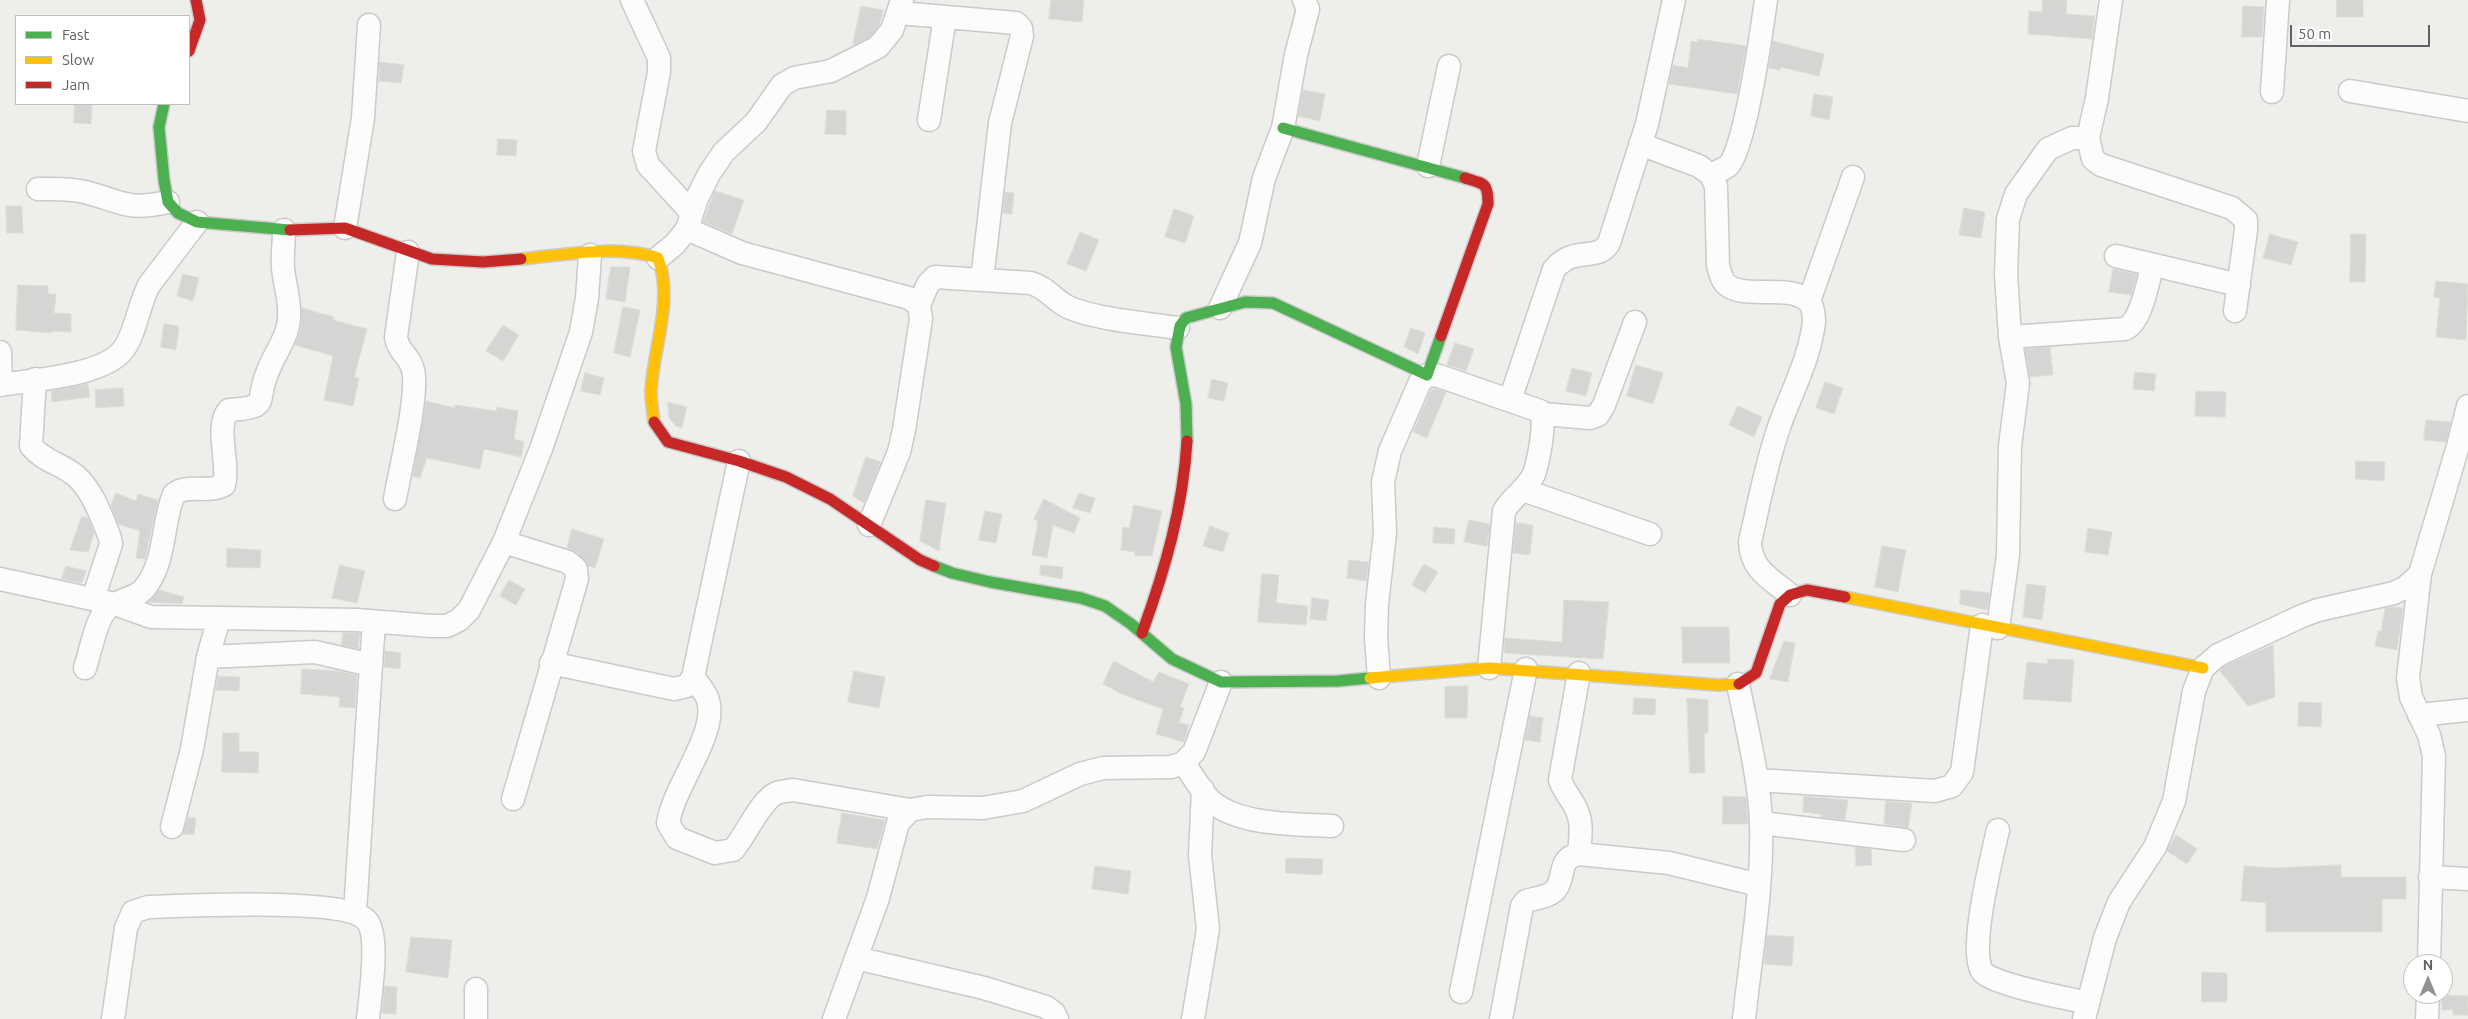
<!DOCTYPE html>
<html>
<head>
<meta charset="utf-8">
<style>
	body { margin:0 }
	#map { position:relative; width:2468px; height:1019px; overflow:hidden; background:#eeeeea; font-family:Ubuntu,sans-serif }
	canvas { display:block }
	.legend { position:absolute; left:15px; top:15px; width:175px; height:90px; box-sizing:border-box; background:#fff; border:1px solid #bfc0c2; margin:0; padding:6px 9px; list-style:none; font-size:15px; color:#5f6167 }
	.legend li { display:flex; align-items:center; gap:10px; height:25px }
	.legend b { width:25px; border:1px solid #bfc0c2 }
	.north { position:absolute; left:2403px; top:954px; width:50px; height:50px; box-sizing:border-box; background:#fff; border:1px solid #bfc0c2; border-radius:50%; rotate:0deg; font-size:14px; font-weight:700; line-height:20px; text-align:center; color:#5f6167 }
	.north::after { content:''; display:block; margin:auto; width:18px; height:22px; background:#919295; clip-path:polygon(50% 0,100% 100%,50% 72%,0 100%) }
	.scale { position:absolute; left:2290px; top:25px; width:140px; height:22px; box-sizing:border-box; border:2px solid #5f6167; border-top:0; padding-left:6px; font-size:15px; line-height:18px; white-space:nowrap; color:#5f6167; -webkit-text-stroke:4px #fff; paint-order:stroke }
</style>
</head>
<body>
<div id="map">
<canvas width="2468" height="1019"></canvas>
<ul class="legend">
<li><b style="height:6px;background:#4caf50"></b>Fast</li>
<li><b style="height:6px;background:#ffc107"></b>Slow</li>
<li><b style="height:6px;background:#c62828"></b>Jam</li>
</ul>
<div class="north">N</div>
<div class="scale">50 m</div>
</div>
<script>
const ctx = document.querySelector('canvas').getContext('2d');
ctx.lineJoin = 'round';
function paint(path, color) { ctx.fillStyle = color; ctx.fill(path, 'evenodd'); }
function strokePath(path, color, width, dash) { ctx.strokeStyle = color; ctx.lineWidth = width; ctx.lineCap = dash ? 'butt' : 'round'; ctx.setLineDash(dash || []); ctx.stroke(path); }
const building = new Path2D(`
	M1051,0H1084L1082,22L1049,19Z
	M2043,0H2067L2066,14L2095,16L2092,39L2028,34L2029,11L2042,12Z
	M2337,0H2363V17H2337Z
	M861,6L883,10L880,24L870,37L855,44H853Z
	M2243,6L2264,7L2262,37H2242Z
	M1698,39L1746,46L1737,94L1669,84L1673,65L1688,68L1691,41L1697,42Z
	M1773,41L1824,54L1819,76L1781,67L1780,70L1769,68Z
	M380,62L404,65L401,83L379,81Z
	M1303,90L1325,94L1320,121L1298,116Z
	M1814,94L1833,97L1829,120L1811,116Z
	M75,104H92L91,124L74,123Z
	M827,110L846,111V135L825,134Z
	M498,139L517,140L516,156L497,155Z
	M715,191L744,200L732,234L703,222Z
	M1005,192L1014,193L1012,214L1003,213Z
	M6,206H22L23,233H7Z
	M1964,208L1985,212L1981,238L1959,235Z
	M1174,209L1194,216L1185,243L1165,237Z
	M1080,232L1099,240L1086,271L1067,264Z
	M2270,234L2298,242L2291,265L2263,258Z
	M2351,234H2366L2365,282H2350Z
	M611,267H630L625,302L606,299Z
	M2113,269L2137,274L2131,295L2109,292Z
	M183,274L199,278L193,301L177,296Z
	M2436,281L2468,284L2466,340L2436,337L2440,298L2434,297Z
	M18,285L48,286V294H56L54,313L71,314V332L52,331V333L16,330Z
	M623,307L640,310L630,357L614,353Z
	M302,308L334,317L333,320L367,329L354,377L359,378L353,406L324,400L333,356L295,345L301,328Z
	M164,324L179,326L176,350L161,347Z
	M503,325L519,335L503,361L486,351Z
	M1411,328L1425,333L1418,354L1404,347Z
	M1455,343L1474,349L1466,371L1447,365Z
	M2050,347L2053,375L2030,377L2025,349Z
	M1636,365L1663,373L1653,404L1627,396Z
	M1572,368L1592,373L1586,396L1566,391Z
	M2135,372L2156,374L2154,391L2133,389Z
	M585,373L604,378L600,395L581,391Z
	M1212,379L1228,383L1224,401L1208,398Z
	M1825,382L1843,388L1834,414L1816,408Z
	M88,384L90,397L52,402L51,391Z
	M123,388L124,406L96,408L95,390Z
	M1436,389L1446,392L1427,438L1413,432L1431,390Z
	M2196,391L2226,392L2225,417L2195,416Z
	M426,401L455,408V405L496,411L497,407L518,411L514,439L524,442L521,457L484,449L480,469L427,458L420,478L413,476Z
	M668,402L687,407L682,428L676,426L669,418Z
	M1738,406L1762,417L1754,437L1729,425Z
	M2426,420L2451,422L2446,442L2424,440Z
	M866,457L881,462L864,503L853,496Z
	M2356,461L2385,462L2384,481L2356,479Z
	M116,493L136,501L138,494L158,500L145,559L136,558L140,531L118,524L111,506Z
	M1079,493L1095,498L1090,513L1073,508Z
	M1044,499L1080,518L1074,533L1053,525L1047,558L1032,555L1038,521L1034,519Z
	M926,500L946,503L939,551L920,541Z
	M1134,505L1162,511L1152,556H1135V552L1121,550L1123,527L1129,528Z
	M985,511L1002,514L996,543L979,540Z
	M82,516L88,518L94,533L88,552L70,550Z
	M1469,520L1490,524L1487,546L1464,542Z
	M1516,523L1533,525L1530,555L1513,553Z
	M1210,526L1229,533L1223,552L1203,546Z
	M1434,527L1455,529L1454,544L1433,543Z
	M2088,528L2112,532L2108,555L2085,552Z
	M572,529L604,539L595,568L588,566L577,552L567,548Z
	M1882,546L1906,550L1898,592L1875,587Z
	M227,548L261,550L260,568L227,567Z
	M1349,560L1369,562L1366,581L1347,578Z
	M1424,564L1438,572L1425,593L1412,585Z
	M340,565L365,571L357,603L332,598Z
	M1041,565L1063,567L1062,579L1040,575Z
	M66,566L86,571L82,583L62,579Z
	M1262,574L1279,575L1276,603L1308,606L1306,625L1258,622Z
	M509,580L525,589L516,605L500,596Z
	M2027,584L2046,586L2042,620L2023,617Z
	M159,590L184,597L182,604L149,602Z
	M1961,590L1990,593L1987,610L1960,604Z
	M1312,598L1329,600L1326,621L1310,619Z
	M1564,600L1609,602L1603,659L1504,653L1505,638L1562,642Z
	M2393,607L2403,608L2397,650L2375,646L2378,631L2381,632L2385,608Z
	M1682,627H1729L1730,663H1683Z
	M343,633H360L358,649L342,645Z
	M1784,641L1795,643L1788,682L1770,679Z
	M2273,645L2275,697L2248,706L2220,671L2225,666Z
	M385,651L401,653L400,669L384,667Z
	M2048,659L2074,660L2071,702L2023,699L2027,662L2047,664Z
	M1114,661L1153,682L1159,672L1189,684L1180,707L1184,708L1179,723L1189,725L1184,742L1156,734L1163,709L1124,695L1103,684Z
	M302,669L338,671L357,675L355,708L339,707L340,697L301,694Z
	M854,671L885,677L879,708L848,702Z
	M218,676L240,677L239,691L216,690Z
	M1468,686L1467,718H1445V687Z
	M1634,698L1656,699L1655,715L1633,714Z
	M1687,698L1708,700V733H1704L1705,773H1690Z
	M2299,702L2322,703L2321,727L2298,726Z
	M1530,716L1543,718L1540,742L1525,740Z
	M223,733H239V752H259L258,773L222,772Z
	M1723,796L1746,797L1748,824H1723Z
	M1804,796L1848,800L1845,820L1821,817V814L1803,812Z
	M1886,801L1912,803L1908,828L1884,824Z
	M842,813L885,820L877,849L837,843Z
	M188,817L196,818L194,835L183,834Z
	M2176,835L2197,849L2187,864L2167,851Z
	M1855,847L1871,849L1872,865L1856,866Z
	M1286,858L1323,859L1322,875L1286,873Z
	M2341,865V877H2406V899H2382V932H2266V903L2241,901L2244,866L2275,868Z
	M1095,866L1131,871L1128,894L1092,889Z
	M1767,935L1794,937L1792,966L1764,964Z
	M411,937L452,940L448,978L406,972Z
	M2202,972L2227,973V1002H2202Z
	M385,986L397,987L396,1014L382,1013Z
	M2442,995L2468,996V1015H2453V1010H2442Z`);
const street = new Path2D(`
	M632,0L659,58V72L644,151L648,165L692,213
	M2111,0L2097,98L2088,138L2093,159L2101,165L2232,208L2246,220V230L2235,311
	M899,13L1016,23L1021,28L1022,36L1000,123L982,280
	M2350,91L2468,111
	M2272,92L2278,0
	M929,120L945,17
	M1640,144L1699,166L1711,175L1716,186L1718,265C1720,272 1721,280 1727,285C1746,300 1788,283 1808,301C1813,305 1814,316 1814,322C1810,358 1791,393 1779,427C1766,464 1759,503 1750,542C1751,570 1770,578 1790,595
	M1428,166L1449,66
	M1711,175C1716,172 1724,169 1728,166C1745,151 1762,28 1766,0
	M38,189C54,189 69,188 85,192C123,202 126,211 168,202
	M345,228L363,118L369,25
	M687,229L742,253L909,298L919,305L921,319L904,430L899,452L869,525
	M2116,256L2239,285
	M658,258L675,244L687,229L697,198L709,174L724,152L756,122L782,85L794,78L831,71L878,47L892,30L902,0
	M1809,301L1853,177
	M919,305L928,284L935,277L1031,283C1048,288 1055,302 1070,308C1100,320 1145,323 1178,328
	M1220,308L1250,243L1264,178L1283,128L1296,55L1308,9L1304,0
	M2010,337L2125,329C2142,321 2147,283 2153,265
	M0,352L1,385
	M35,379L31,446C43,461 62,464 76,476C93,491 102,518 110,538L111,544L93,599
	M0,385C32,380 103,376 123,350C135,335 139,304 149,285L197,222
	M1510,400L1554,269C1559,264 1564,259 1571,257C1585,252 1601,257 1609,243L1647,124L1674,0
	M1543,414L1590,418L1598,415L1604,405L1635,322
	M1523,490L1650,534
	M395,499C400,470 419,394 413,370C410,355 398,353 396,337L408,252
	M504,542L568,562L576,569L577,579L513,799
	M2420,574L2408,678L2411,697L2429,735L2434,756L2429,964
	M0,579L115,604L151,617L357,620L431,626H447L459,620L469,610L504,542L541,449L581,332L587,298L590,255
	M1998,628L2008,555L2010,446L2018,383L2010,337L2006,274L2008,219L2016,194L2048,149L2072,138H2088
	M208,657L315,652L371,665L374,622
	M551,663L674,689L687,686L693,677L739,461
	M85,668C90,653 97,616 108,608C121,598 138,599 147,585C166,558 162,523 174,494C189,483 208,494 224,485C230,463 214,426 229,410C273,407 254,402 268,371C274,355 284,343 288,326C292,306 285,288 283,268C282,255 284,243 284,230
	M1579,673L1560,780C1564,792 1573,800 1577,811C1583,824 1580,840 1579,854
	M693,677C698,684 706,692 708,700C718,734 674,785 668,823L677,838L715,853L733,850C745,837 761,799 777,793C782,791 788,791 793,790L910,810
	M1379,678L1376,638L1377,604L1385,533L1383,482L1390,451L1420,382L1427,375L1439,376L1540,411C1547,421 1538,462 1534,474C1527,489 1512,497 1504,511L1489,668
	M1738,684C1747,730 1759,776 1761,822C1763,888 1751,954 1744,1019
	M2419,715L2468,710
	M1183,763C1192,774 1199,787 1208,798C1234,826 1297,824 1332,826
	M1757,780L1935,791L1952,786L1962,772L1982,625
	M1761,823L1904,840
	M172,827L192,749L208,657L219,618
	M1998,830C1993,853 1965,961 1985,974C2004,987 2063,997 2088,1003
	M2430,877L2468,879
	M355,912L371,665
	M856,958L984,988L1046,1007L1054,1013L1057,1019
	M476,989V1019
	M1461,992L1526,669
	M113,1019L126,928L133,912L148,907C184,906 348,897 367,921C380,937 370,997 368,1019
	M834,1019L878,898L898,823L910,810L927,807L983,808L1023,801L1080,774L1103,768L1171,767L1183,763L1194,752L1221,682
	M1193,1019L1208,929L1200,855L1203,790
	M1501,1019L1522,906L1526,901C1535,898 1550,897 1556,889C1566,875 1557,859 1579,854L1669,863L1759,885
	M2084,1019L2105,938L2119,902L2155,847L2174,801L2194,691L2203,668L2218,655L2302,616L2318,610L2394,593L2406,587L2420,574L2458,446L2468,406
	M2427,1019L2428,994`);
const fast = new Path2D(`
	M164,104L159,127L164,180L168,202L178,213L197,222L290,230
	M1283,128L1465,178
	M1187,441L1186,404L1176,347L1180,326L1186,318L1245,302L1273,303L1427,375L1441,336
	M934,566L952,573L990,582L1081,598L1105,606L1131,624L1172,659L1221,682L1338,681L1370,678`);
const slow = new Path2D(`
	M521,259C566,255 615,244 658,258C674,300 653,348 651,392C651,402 653,412 654,422
	M1845,597L2203,668
	M1370,678L1489,668L1718,685L1739,684`);
const jam = new Path2D(`
	M189,51L200,20L196,0
	M290,230L345,228L432,259L483,262L521,259
	M1441,336L1488,204C1488,182 1484,184 1465,178
	M654,422L668,442L739,461L786,477L830,499L920,560L934,566
	M1142,633C1165,570 1183,508 1187,441
	M1739,684L1756,673L1780,604L1790,595L1807,590L1845,597`);
paint(building, '#d5d5d3');
strokePath(building, '#deddd9', 1);
strokePath(street, '#cacaca', 25);
strokePath(fast, '#cbcbcc', 14);
strokePath(slow, '#cbcbcc', 14);
strokePath(jam, '#cbcbcc', 14);
strokePath(street, '#fcfcfc', 22);
strokePath(fast, '#4caf50', 11);
strokePath(slow, '#ffc107', 11);
strokePath(jam, '#c62828', 11);
</script>
</body>
</html>
